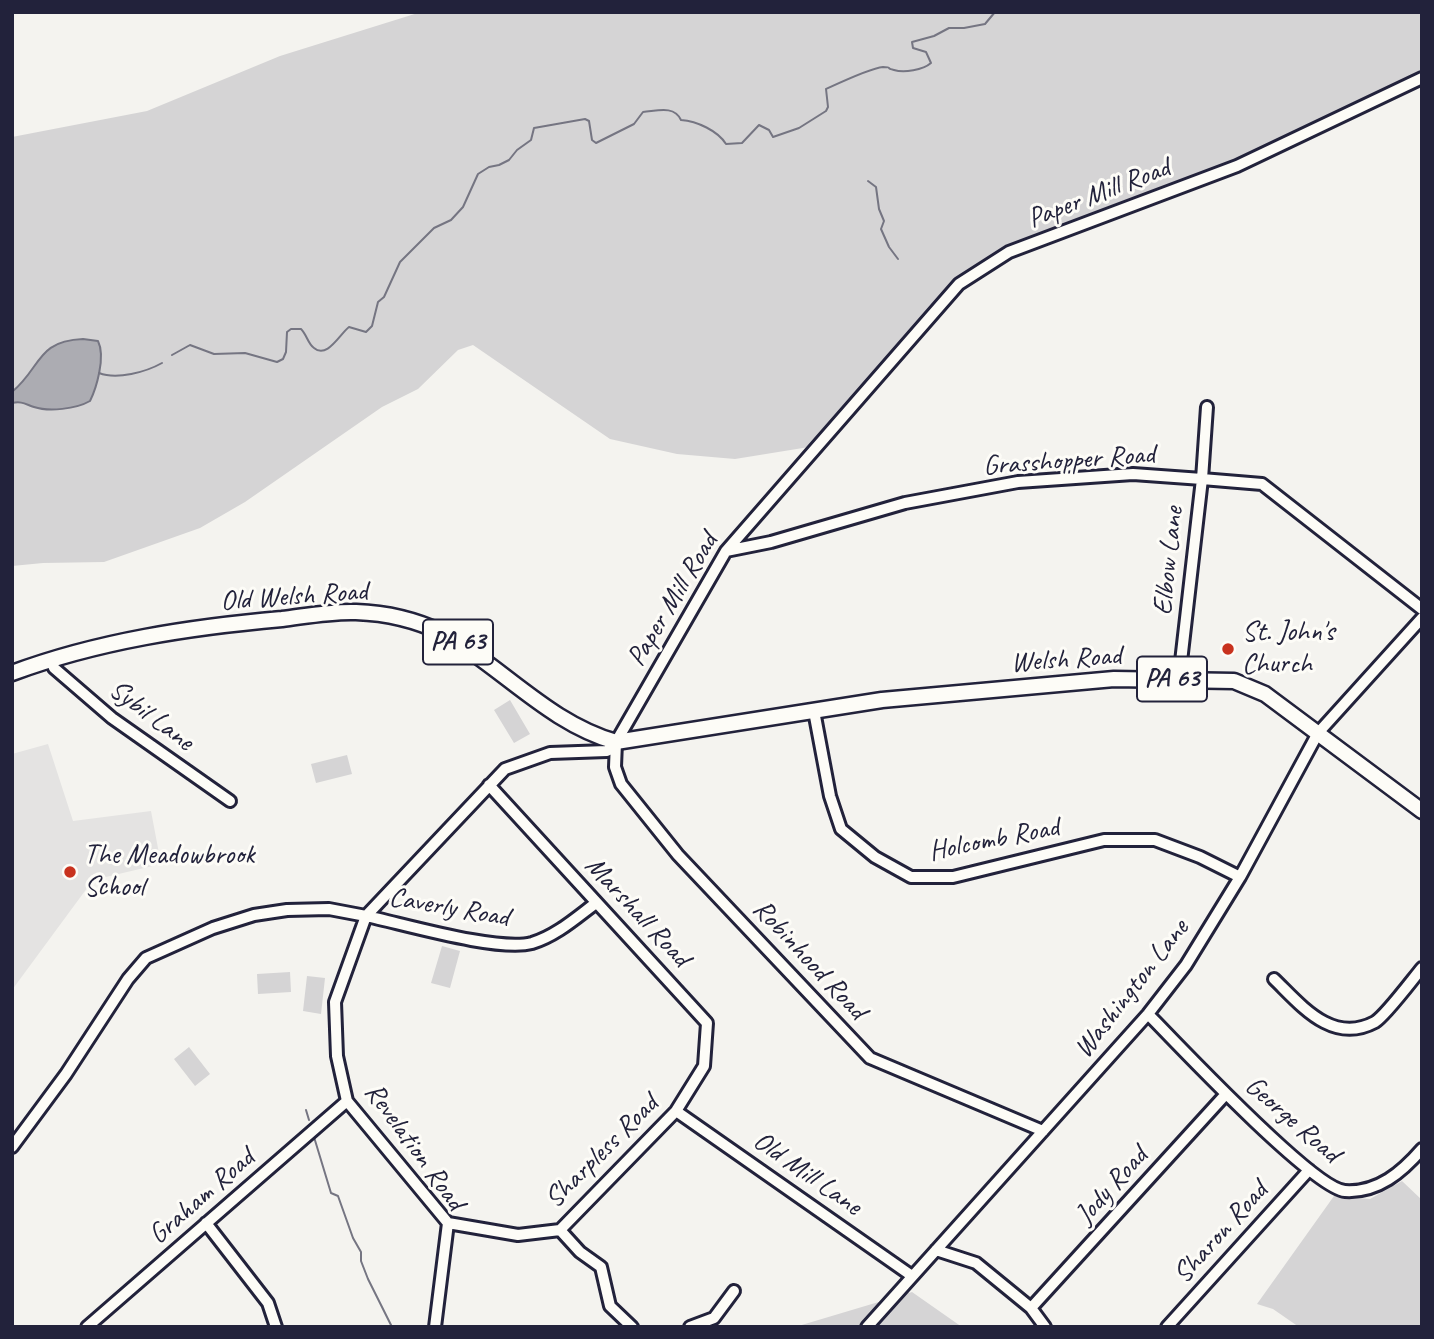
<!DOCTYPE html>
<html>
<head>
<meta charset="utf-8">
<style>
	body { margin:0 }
	#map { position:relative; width:1434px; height:1339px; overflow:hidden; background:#f4f3ef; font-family:Caveat,sans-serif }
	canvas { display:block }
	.frame { position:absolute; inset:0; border:14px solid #22223b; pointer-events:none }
</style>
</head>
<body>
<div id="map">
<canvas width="1434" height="1339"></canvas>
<div class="frame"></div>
</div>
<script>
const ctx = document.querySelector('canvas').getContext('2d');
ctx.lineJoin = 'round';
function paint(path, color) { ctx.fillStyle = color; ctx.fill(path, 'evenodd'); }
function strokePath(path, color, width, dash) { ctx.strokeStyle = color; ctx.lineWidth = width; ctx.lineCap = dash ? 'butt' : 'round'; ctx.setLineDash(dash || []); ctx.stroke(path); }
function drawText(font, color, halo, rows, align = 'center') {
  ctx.font = font + ' Caveat,sans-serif'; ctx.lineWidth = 6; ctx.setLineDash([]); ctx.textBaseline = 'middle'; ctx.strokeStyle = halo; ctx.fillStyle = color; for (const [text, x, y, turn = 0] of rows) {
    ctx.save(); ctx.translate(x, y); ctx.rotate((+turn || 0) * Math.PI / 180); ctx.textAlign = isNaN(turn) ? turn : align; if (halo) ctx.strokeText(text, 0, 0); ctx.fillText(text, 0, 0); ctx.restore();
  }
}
const built = new Path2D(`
	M48,744L73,821L151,811L161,864L93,880L12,990V754Z`);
const green = new Path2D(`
	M421,12H1422V70L1248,157L1055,229L956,282L857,396L809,447L735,459L677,454L610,439L473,345L458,350L418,389L382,407L245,502L200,528L104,562L43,563L12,566V137L147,111L280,56Z
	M510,700L530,734L514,743L494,710Z
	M347,755L352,774L316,783L311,764Z
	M442,946L460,951L450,988L431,983Z
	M290,972L291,992L258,994L257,974Z
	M307,976L325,978L321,1014L303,1011Z
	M189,1047L210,1074L195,1086L174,1059Z
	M1402,1181L1422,1200V1327H1299L1273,1309L1257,1304L1334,1196L1370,1199Z
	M912,1292L962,1327H795Z`);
const water = new Path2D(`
	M83,339L98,341C106,357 96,389 90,401C76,409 49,412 34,407C25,404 22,401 12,403V392C42,367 36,341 83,339Z`);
const stream = new Path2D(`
	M868,181L876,187L879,209L884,221L881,229L889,247L898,259
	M172,355L190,345L214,354L245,353L277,362L283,359L286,352L287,332L291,329H301C307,335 308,344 314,348C327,359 339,335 349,327L366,332L372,326L378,302L384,297L400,262L434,228L451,220L463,207L478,174L489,167L499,165L509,160L517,150L531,140L534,128L585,119L589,121L592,140L596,143L634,124L643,112C657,111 674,105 681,120C697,121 718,131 726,144L742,143L759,125L769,130L773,137L799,128L826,111L828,107L826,89C839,83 871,68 883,67C894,67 884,68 894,70C904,73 923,70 931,63L926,52L913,48L912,42L934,36L949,28H964L985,24L995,12
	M99,373C117,380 146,372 162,363
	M306,1110L309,1120
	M314,1137L331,1193L338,1196L353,1238L361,1252V1261L368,1279L392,1327`);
const minor = new Path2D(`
	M726,551L771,542L905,503L1018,482L1133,474L1202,479L1262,484L1422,609
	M51,660L54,668L112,718L230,801
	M1179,679L1202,479L1207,407
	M814,711L830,796L841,829L875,857L911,877H953L1104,840H1155L1200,857L1240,877
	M616,742L615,767L621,784L678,855L870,1058L1043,1131
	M1274,979C1301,1005 1332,1045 1375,1022C1386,1015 1412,980 1422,968
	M1148,1014C1177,1044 1314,1189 1345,1191C1378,1193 1402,1172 1422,1149
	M676,1111L912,1276
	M12,1147L66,1074L128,979L146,958L213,928L254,915L287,910L329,909L366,916L505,769L550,753L607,751L616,742L726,551L959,284L1009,252L1237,166L1422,78
	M206,1223L268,1303L276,1327
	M448,1223L518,1235L560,1230L676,1111L704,1066L707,1023L489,785
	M560,1230L580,1252L601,1267L610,1306L632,1327
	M936,1250L976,1263L1031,1308L1045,1327
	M1031,1308L1226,1094
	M87,1327L347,1101
	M435,1327L448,1223L347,1101L337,1056L335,1002L366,916C404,924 498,952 532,943C556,936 577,917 596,903
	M690,1327L714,1318L734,1291
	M867,1327L1148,1014L1186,965L1240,877L1318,733L1422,618
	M1167,1327L1309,1170`);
const major = new Path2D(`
	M12,673C98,641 191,627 282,619C306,616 331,611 356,612C385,613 416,620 443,633C454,638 464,646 473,653C520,686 560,726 616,742L882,700L1114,679L1234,681L1265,694L1422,811`);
const markers = [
	[1228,649,7,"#c8321e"],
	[70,872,7,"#c8321e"]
];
const shields = [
	[458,642,70],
	[1172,679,70]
];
const shieldNames = [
	["PA 63",458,642],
	["PA 63",1172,679]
];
const streetNames = [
	["Paper Mill Road",1099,194,-21],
	["Grasshopper Road",1069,461,-4],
	["Elbow Lane",1169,561,-84],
	["Old Welsh Road",294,597,-4],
	["Paper Mill Road",673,600,-59],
	["Welsh Road",1066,660,-4],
	["Sybil Lane",151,716,37],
	["Holcomb Road",994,840,-11],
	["Caverly Road",449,908,10],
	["Marshall Road",637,912,47],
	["Robinhood Road",809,960,47],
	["Washington Lane",1132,989,-52],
	["George Road",1292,1120,41],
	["Revelation Road",414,1147,54],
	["Sharpless Road",602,1152,-45],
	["Old Mill Lane",807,1174,35],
	["Jody Road",1112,1186,-48],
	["Graham Road",202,1197,-41],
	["Sharon Road",1221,1233,-48]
];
const poiNames = [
	["St. John's",1242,633],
	["Church",1242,665],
	["The Meadowbrook",84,856],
	["School",84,888]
];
paint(built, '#e4e3e2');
paint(green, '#d5d4d5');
paint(water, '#acacb2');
strokePath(water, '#757582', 2);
strokePath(stream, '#757582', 2);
strokePath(minor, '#22223b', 16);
strokePath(major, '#22223b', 19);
strokePath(minor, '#fdfcf7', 10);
strokePath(major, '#fdfcf7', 14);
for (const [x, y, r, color] of markers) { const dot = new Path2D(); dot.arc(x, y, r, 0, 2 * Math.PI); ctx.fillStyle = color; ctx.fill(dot); strokePath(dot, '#fdfcf7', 2.5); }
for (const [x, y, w] of shields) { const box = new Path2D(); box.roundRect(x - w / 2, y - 22.5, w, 45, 5); ctx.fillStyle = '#fdfcf7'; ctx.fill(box); strokePath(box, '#22223b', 2); }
drawText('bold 26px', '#22223b', null, shieldNames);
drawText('28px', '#22223b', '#fdfcf7', streetNames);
drawText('28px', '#22223b', '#fdfcf7', poiNames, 'left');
</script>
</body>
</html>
